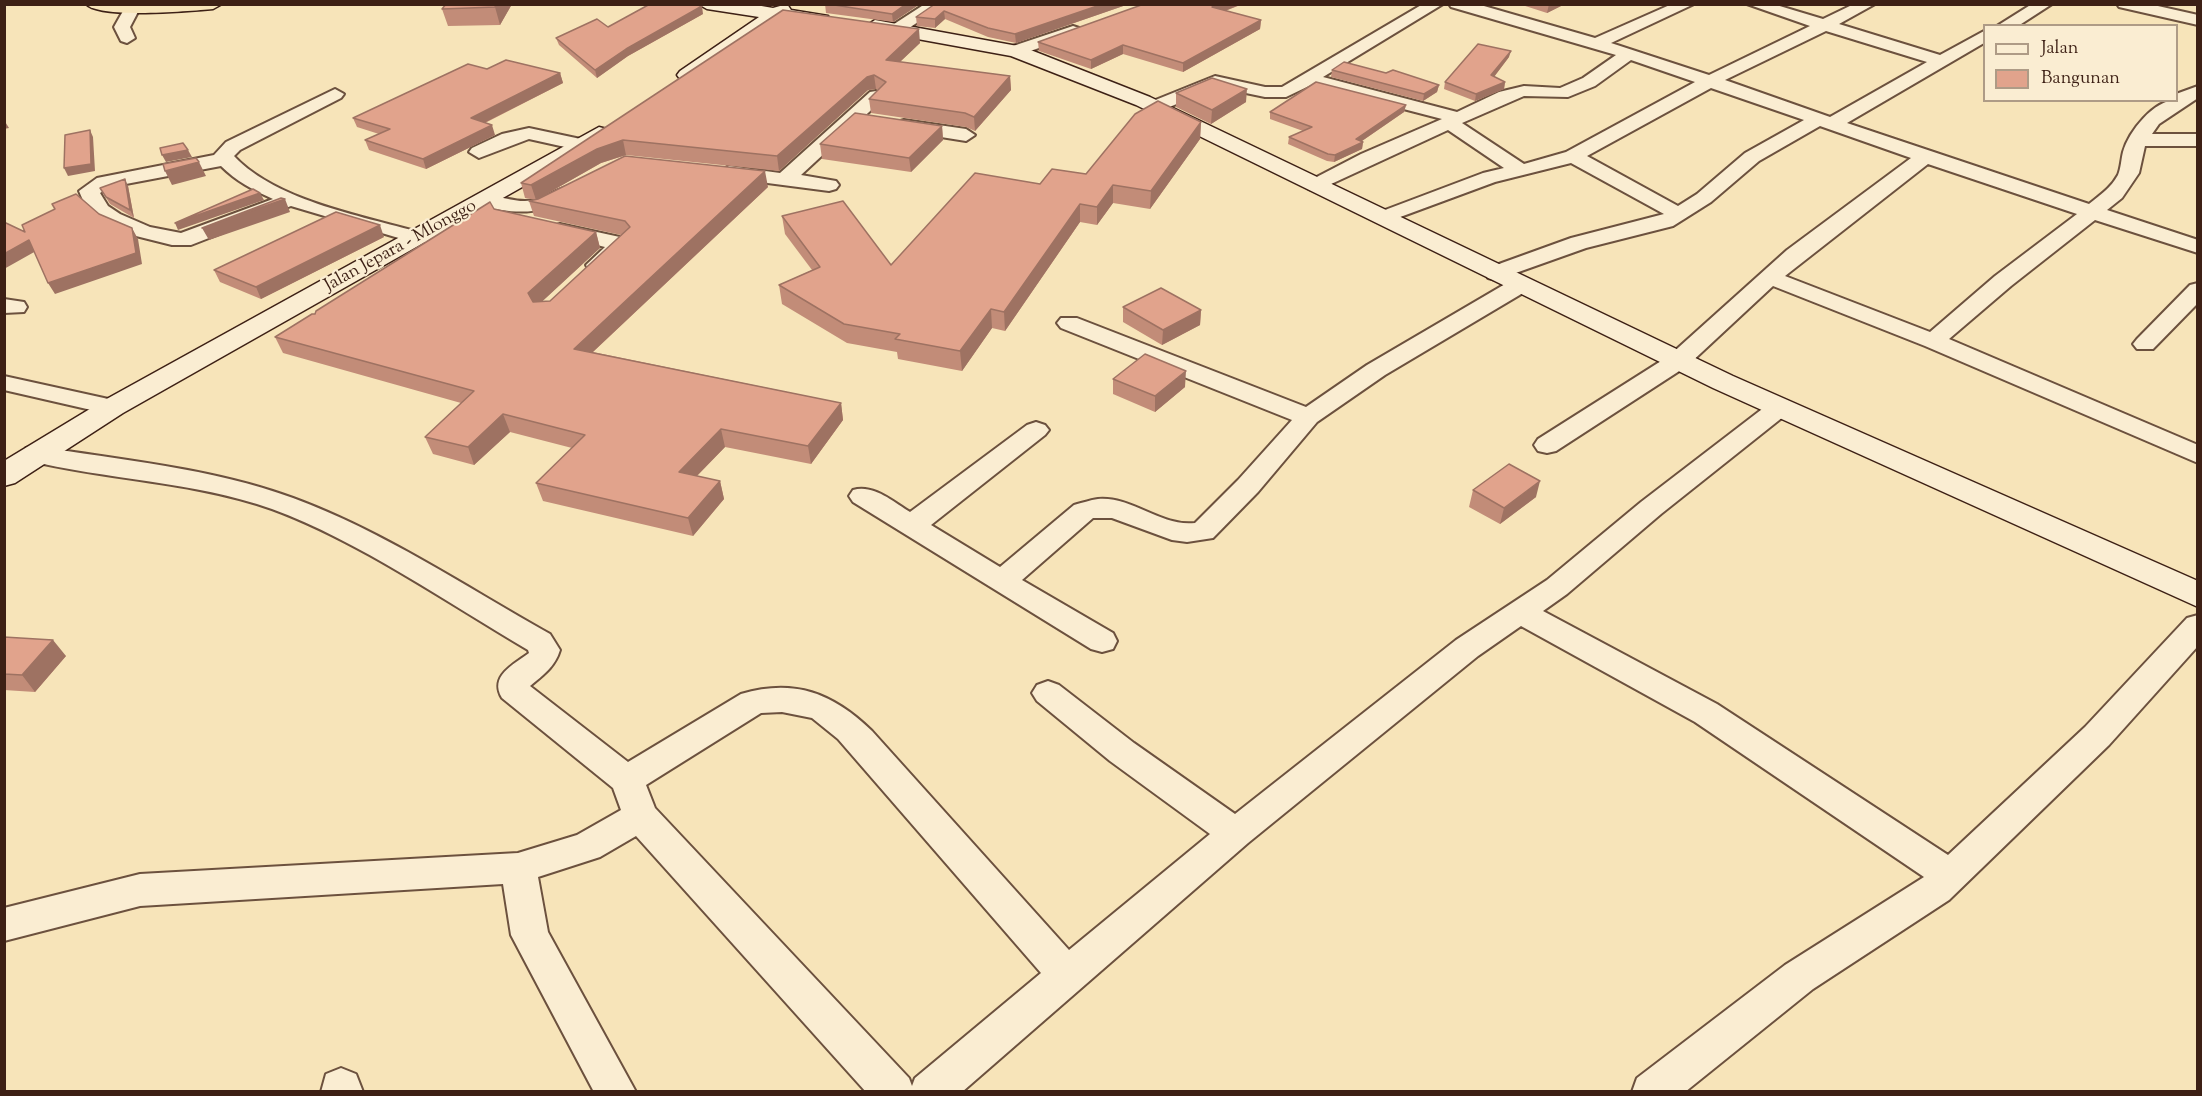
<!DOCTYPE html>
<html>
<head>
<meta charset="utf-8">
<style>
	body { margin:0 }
	#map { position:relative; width:2202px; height:1096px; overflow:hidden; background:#f7e4b9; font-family:"Sorts Mill Goudy",serif }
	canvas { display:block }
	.frame { position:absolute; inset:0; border:6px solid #3d2015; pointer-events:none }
	.legend { position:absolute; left:1983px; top:24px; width:195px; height:78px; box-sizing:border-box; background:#faedd2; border:2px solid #ae9b86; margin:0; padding:8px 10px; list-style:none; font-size:18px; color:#3d2015 }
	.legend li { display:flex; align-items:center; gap:12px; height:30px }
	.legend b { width:30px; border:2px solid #ae9b86 }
</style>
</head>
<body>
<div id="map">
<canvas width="2202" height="1096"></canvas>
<div class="frame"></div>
<ul class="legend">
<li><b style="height:8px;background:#faedd2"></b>Jalan</li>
<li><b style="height:16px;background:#e1a38c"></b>Bangunan</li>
</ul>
</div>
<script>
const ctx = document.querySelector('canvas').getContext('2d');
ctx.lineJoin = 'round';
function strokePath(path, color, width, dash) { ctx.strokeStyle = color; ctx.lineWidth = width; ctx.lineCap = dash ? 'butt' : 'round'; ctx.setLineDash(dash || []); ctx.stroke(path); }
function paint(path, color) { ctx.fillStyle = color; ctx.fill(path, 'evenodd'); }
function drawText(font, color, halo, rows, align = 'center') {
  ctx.font = font + ' "Sorts Mill Goudy",serif'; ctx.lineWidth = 4.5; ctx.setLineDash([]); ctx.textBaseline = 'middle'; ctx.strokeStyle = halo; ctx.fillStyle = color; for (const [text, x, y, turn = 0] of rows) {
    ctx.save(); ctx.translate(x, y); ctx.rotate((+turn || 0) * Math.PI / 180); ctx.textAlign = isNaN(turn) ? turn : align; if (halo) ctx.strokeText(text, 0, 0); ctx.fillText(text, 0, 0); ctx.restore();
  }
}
const street = new Path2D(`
	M127,4L138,5L140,8L130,27L135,38L127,43L121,41L114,27Z
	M925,4H945L903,32H891L889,29L891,26Z
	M1423,4H1443L1323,77L1457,112L1499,92L1524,86L1560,88L1583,78L1616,55L1451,7L1449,4H1477L1595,38L1672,4H1694L1611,43L1709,75L1810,26L1747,4H1773L1823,19L1854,4H1875L1839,24L1940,55L1984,31V43L1847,123L2089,204C2100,195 2111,188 2118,175C2121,168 2121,160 2123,152C2129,131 2154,100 2176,100V94L2198,86V98L2159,124L2152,134H2198V146H2145L2139,173L2122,198L2107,210L2198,240V253L2095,220L2011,286L1949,339L2198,445V463L1925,346L1773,286L1687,366L1556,451L1547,453L1538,451L1534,445L1538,439L1669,356L1787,250L1911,158L1820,126L1759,161L1711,202L1673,226L1586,248L1496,280L1488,278L1485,273L1488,268L1571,238L1664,214L1571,163L1495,182L1384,223L1377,221L1374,217L1377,213L1483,173L1504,168L1448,130L1316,191L1309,189L1306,185L1309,181L1361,154L1442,119L1311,85L1286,97H1265L1217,87L1160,111H1148L1145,107L1148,103L1215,76L1265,87H1282ZM1826,31L1927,62L1830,117L1725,80ZM1631,60L1695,82L1566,152L1524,164L1462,123L1524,96L1568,97L1595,86ZM1711,88L1804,120L1745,153L1697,194L1678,206L1587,156ZM1928,164L2077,214L1995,276L1930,332L1785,276Z
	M2032,4H2052L2018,26H1997Z
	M2117,4H2149L2198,15V25L2119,7Z
	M1073,26L1079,28L1081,31L1079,34L1016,56L1008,51L1010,47Z
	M335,89L344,94L341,98L240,150L234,156C277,202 367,217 426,234L430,238L426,242H412L291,206L191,245H172L136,236L106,223L85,205L79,191L97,178L214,155L226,142ZM221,166C236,181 253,190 273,199L181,233L150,227L120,214L108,206L100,193L110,187Z
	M876,91L885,96L882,100L801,175L836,181L839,185L836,189L829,191L729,178L719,172L729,166L780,173L870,92Z
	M904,120L966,129L975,135L966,141L897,130L895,126L897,122Z
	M529,128L590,141L593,145L583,151L529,139L479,158L469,152L472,148L502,134Z
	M567,187L574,189L577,193L574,197C541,216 513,214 477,205L474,201L477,197C493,193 509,201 525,201C541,201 552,191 567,187Z
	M560,224L629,239L632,244L605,270H589L586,265L605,247L553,234L549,230L553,226Z
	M1520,278L1528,280L1531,285L1528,290L1385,375L1317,422L1258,492L1213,538L1187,542L1172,540L1112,518H1093L1022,580L1113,633L1117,641L1113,649L1102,652L1091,649L853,502L849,496L853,490C874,484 893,502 910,512L1027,425L1036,422L1045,425L1049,430L1045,435L931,525L1000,567L1074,505C1082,503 1090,500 1098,499C1132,496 1161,527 1195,523L1238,480L1292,420L1061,328L1057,323L1061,318H1077L1306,407L1367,365L1512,280Z
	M2198,283V303L2153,349H2137L2133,344L2137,339L2190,285Z
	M4,299L24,302L27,307L24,312L4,313Z
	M4,376L122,402L126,407L122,412L113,415L4,390Z
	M1779,400L1788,403L1792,408L1788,413L1661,514L1567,594L1543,611L1717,704L1948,855L2085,727L2187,618L2198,615V646L2109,745L1949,900L1813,989L1685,1092H1632L1637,1078L1785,965L1924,877L1695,722L1521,626L1478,656L1248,843L962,1092H866L636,836L600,857L538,877L548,932L636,1092H594L511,935L503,884L140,906L4,941V908L140,874L518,853L577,835L621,810L613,788L502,698C489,676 513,665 529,653L528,650C448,603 359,541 272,509C193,481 107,480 26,460L22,454L26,448L35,446C120,460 212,468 293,498C383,531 466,587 550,634L560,650C555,667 543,675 530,686L628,762L741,694C794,678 833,693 872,731L1069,950L1210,834L1110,761L1037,701L1032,693L1037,685L1048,681L1059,685L1134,743L1235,814L1456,640L1547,580L1641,502L1770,403ZM782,712L812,718L838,739L1041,973L915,1078L912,1086L909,1078L655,808L646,785L761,713Z
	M341,1068L356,1074L363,1092H321L326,1074Z`);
const secondary = new Path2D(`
	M698,4H750L773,8L787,4L791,10L828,16L830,20L821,26L780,20L694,79H680L677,75L680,71L759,17L707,9Z
	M875,20L1023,47L1150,97L1733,376L2198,581V607L1713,388L1136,105L1011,56L868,30L866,26Z
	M599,127L607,129L610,134L607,139L123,413L15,483L4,486V461L103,401Z`);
const highway = new Path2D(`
	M86,4H222L213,9C191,11 99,19 86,4Z`);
const wall = new Path2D(`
	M512,4L500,25L448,26L442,9Z
	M825,4H920L893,22L826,13Z
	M935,4H1129L1016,43L988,37L945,19L935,28L917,26L916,17Z
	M1144,4H1243L1225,11L1261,20L1260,29L1183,72L1123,54L1091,69L1039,51L1038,42Z
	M1519,4H1565L1547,13Z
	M783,10L920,43L900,62L1010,76L1011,90L975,131L966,127L871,113L869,99L878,90L876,89L868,90L779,171L626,155L601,163L536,200L525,198L521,183Z
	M703,14L628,56L597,78L559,45L556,38L608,27Z
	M1509,57L1494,77L1505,82L1504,89L1475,101L1444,89L1445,82Z
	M487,69L560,73L563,83L485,123L495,135L426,169L369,150L365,140L379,134L357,127L353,118Z
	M1332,70L1386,73L1439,85L1437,92L1423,101L1331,77Z
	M1176,93L1246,102L1211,124L1176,107Z
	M1406,105L1404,112L1362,141L1363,142L1362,149L1334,162L1327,161L1288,144L1289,137L1303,131L1270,119V112Z
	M1201,122L1200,139L1150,209L1113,203L1097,225L1080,222L1005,331L992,328L962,371L898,359L897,352L847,343L782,304L779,285L812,270L785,234L782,216L891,265L1040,184L1086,174Z
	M942,126L943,140L911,172L822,159L820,144Z
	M128,186L134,218L110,204L100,188Z
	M768,187L593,352L841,403L843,420L811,464L725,447L697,476L720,481L724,499L693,536L543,501L536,483L572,448L510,432L474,465L433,454L425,437L461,403L283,353L275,337L315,314L494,209L596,232L600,248L542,301H550L621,235L534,216L529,201Z
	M384,237L261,299L220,282L214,270Z
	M1123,307L1201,310L1200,325L1162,345L1123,322Z
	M1113,379L1185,387L1155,412L1113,394Z
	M1473,490L1536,497L1500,524L1469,507Z
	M4,637L66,656L35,692L4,690Z`);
const shadedWall = new Path2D(`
	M496,4H512L500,25L495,7Z
	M906,4H920L893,22L892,14Z
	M1103,4H1129L1016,43L1015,34Z
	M1219,4H1242L1212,16V7Z
	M1549,4H1565L1547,13Z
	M702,6L703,14L628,56L597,78L595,70L626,49Z
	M944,11L945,19L935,28V19Z
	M1261,20L1260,29L1183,72V63Z
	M919,29L920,43L887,74L886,60Z
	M1123,45V54L1091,69V60Z
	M1511,51L1509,57L1490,82L1491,75Z
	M560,73L563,83L474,128L471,118Z
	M874,75L876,89L868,90L779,171L777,156L867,77Z
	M1010,76L1011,90L975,131L974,117Z
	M1505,82L1504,89L1475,101L1476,94Z
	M1439,85L1437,92L1423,101L1424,94Z
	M1247,89L1246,102L1211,124L1212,110Z
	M1406,105L1404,112L1356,145L1363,142L1362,149L1334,162L1335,155L1356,139Z
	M4,120L9,128L4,129Z
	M1201,122L1200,139L1150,209L1151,191Z
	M492,125L495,135L426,169L423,159Z
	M942,126L943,140L911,172L909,158Z
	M90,130L93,137L95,171L68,176L64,168Z
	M623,140L626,155L601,163L536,200L531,185L597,149Z
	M188,150L192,157L166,162L162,155Z
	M199,162L206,176L172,185L165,171Z
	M765,171L768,187L579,365L574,349Z
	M125,179L128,186L134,218L130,210Z
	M1113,185V203L1097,225V207Z
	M260,193L264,200L178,230L175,223Z
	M285,199L290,212L209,240L202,228Z
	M1080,204V222L1005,331L1004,312Z
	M380,225L384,237L261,299L256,287Z
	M132,228L138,239L142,264L55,294L48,283Z
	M596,232L600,248L533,310L528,293Z
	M29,240L36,251L4,269V254Z
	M991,309L992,328L962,371L960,351Z
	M1201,310L1200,325L1162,345L1163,330Z
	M1186,371L1185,387L1155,412V396Z
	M841,403L843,420L811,464L808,446Z
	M503,414L510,432L474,465L468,447Z
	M721,429L725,447L684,489L679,472Z
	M720,481L724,499L693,536L688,518Z
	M1540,481L1536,497L1500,524L1504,508Z
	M53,640L66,656L35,692L22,675Z`);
const building = new Path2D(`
	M446,4H496L495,7L442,9Z
	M650,4H692L702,6L626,49L595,70L556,38L597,19L608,27Z
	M828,4H906L892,14Z
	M935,4H1103L1015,34L988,28L944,11L935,19L916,17Z
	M1144,4H1219L1212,7L1261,20L1183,63L1123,45L1091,60L1038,42Z
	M783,10L919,29L886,60L1010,76L974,117L965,113L869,99L886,82L874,75L867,77L777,156L623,140L597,149L531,185L521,183Z
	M1478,44L1511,51L1491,75L1505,82L1476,94L1445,82Z
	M506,60L560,73L471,118L492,125L423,159L365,140L390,129L353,118L468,64L487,69Z
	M1344,62L1386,73L1393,70L1439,85L1424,94L1332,70Z
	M1212,78L1247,89L1212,110L1176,93Z
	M1316,82L1406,105L1356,139L1363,142L1335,155L1328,154L1289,137L1312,127L1270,112Z
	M1158,101L1201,122L1151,191L1113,185L1097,207L1080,204L1004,312L991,309L960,351L895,339L900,334L844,324L779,285L820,267L782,216L843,201L891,265L975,173L1040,184L1052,169L1086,174L1135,114Z
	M855,113L942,126L909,158L820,144Z
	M90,130L91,164L64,168L65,135Z
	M183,143L188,150L162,155L160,148Z
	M625,156L765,171L574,349L841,403L808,446L721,429L679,472L720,481L688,518L536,483L585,435L503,414L468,447L425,437L474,391L275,337L312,314H315L316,311L490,202L494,209L596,232L528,293L533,302L550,301L630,227L625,221L529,201L538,199Z
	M196,158L199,162L165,171L163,164Z
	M125,179L130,210L106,197L100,188Z
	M253,189L260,193L175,223Z
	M76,194L99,214L132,228L136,253L48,283L29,240L4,254V223H6L25,232L22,225L55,209L52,204Z
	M281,198L285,199L202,228Z
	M336,212L380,225L256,287L214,270Z
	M1161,288L1201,310L1163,330L1123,307Z
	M1145,354L1186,371L1155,396L1113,379Z
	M1509,464L1540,481L1504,508L1473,490Z
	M4,637L53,640L22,675L4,674Z`);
const farStreetnames = [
	["Jalan Jepara - Mlonggo",401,247,-29]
];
strokePath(street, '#6c513e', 4);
strokePath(secondary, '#3d2015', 3);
strokePath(highway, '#3d2015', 3);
paint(street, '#faedd2');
paint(secondary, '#faedd2');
paint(highway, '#f7e4b9');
paint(wall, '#c28c78');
paint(shadedWall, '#9e7262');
paint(building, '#e1a38c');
strokePath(building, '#9e7262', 1.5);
drawText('18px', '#3d2015', '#faedd2', farStreetnames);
</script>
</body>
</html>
